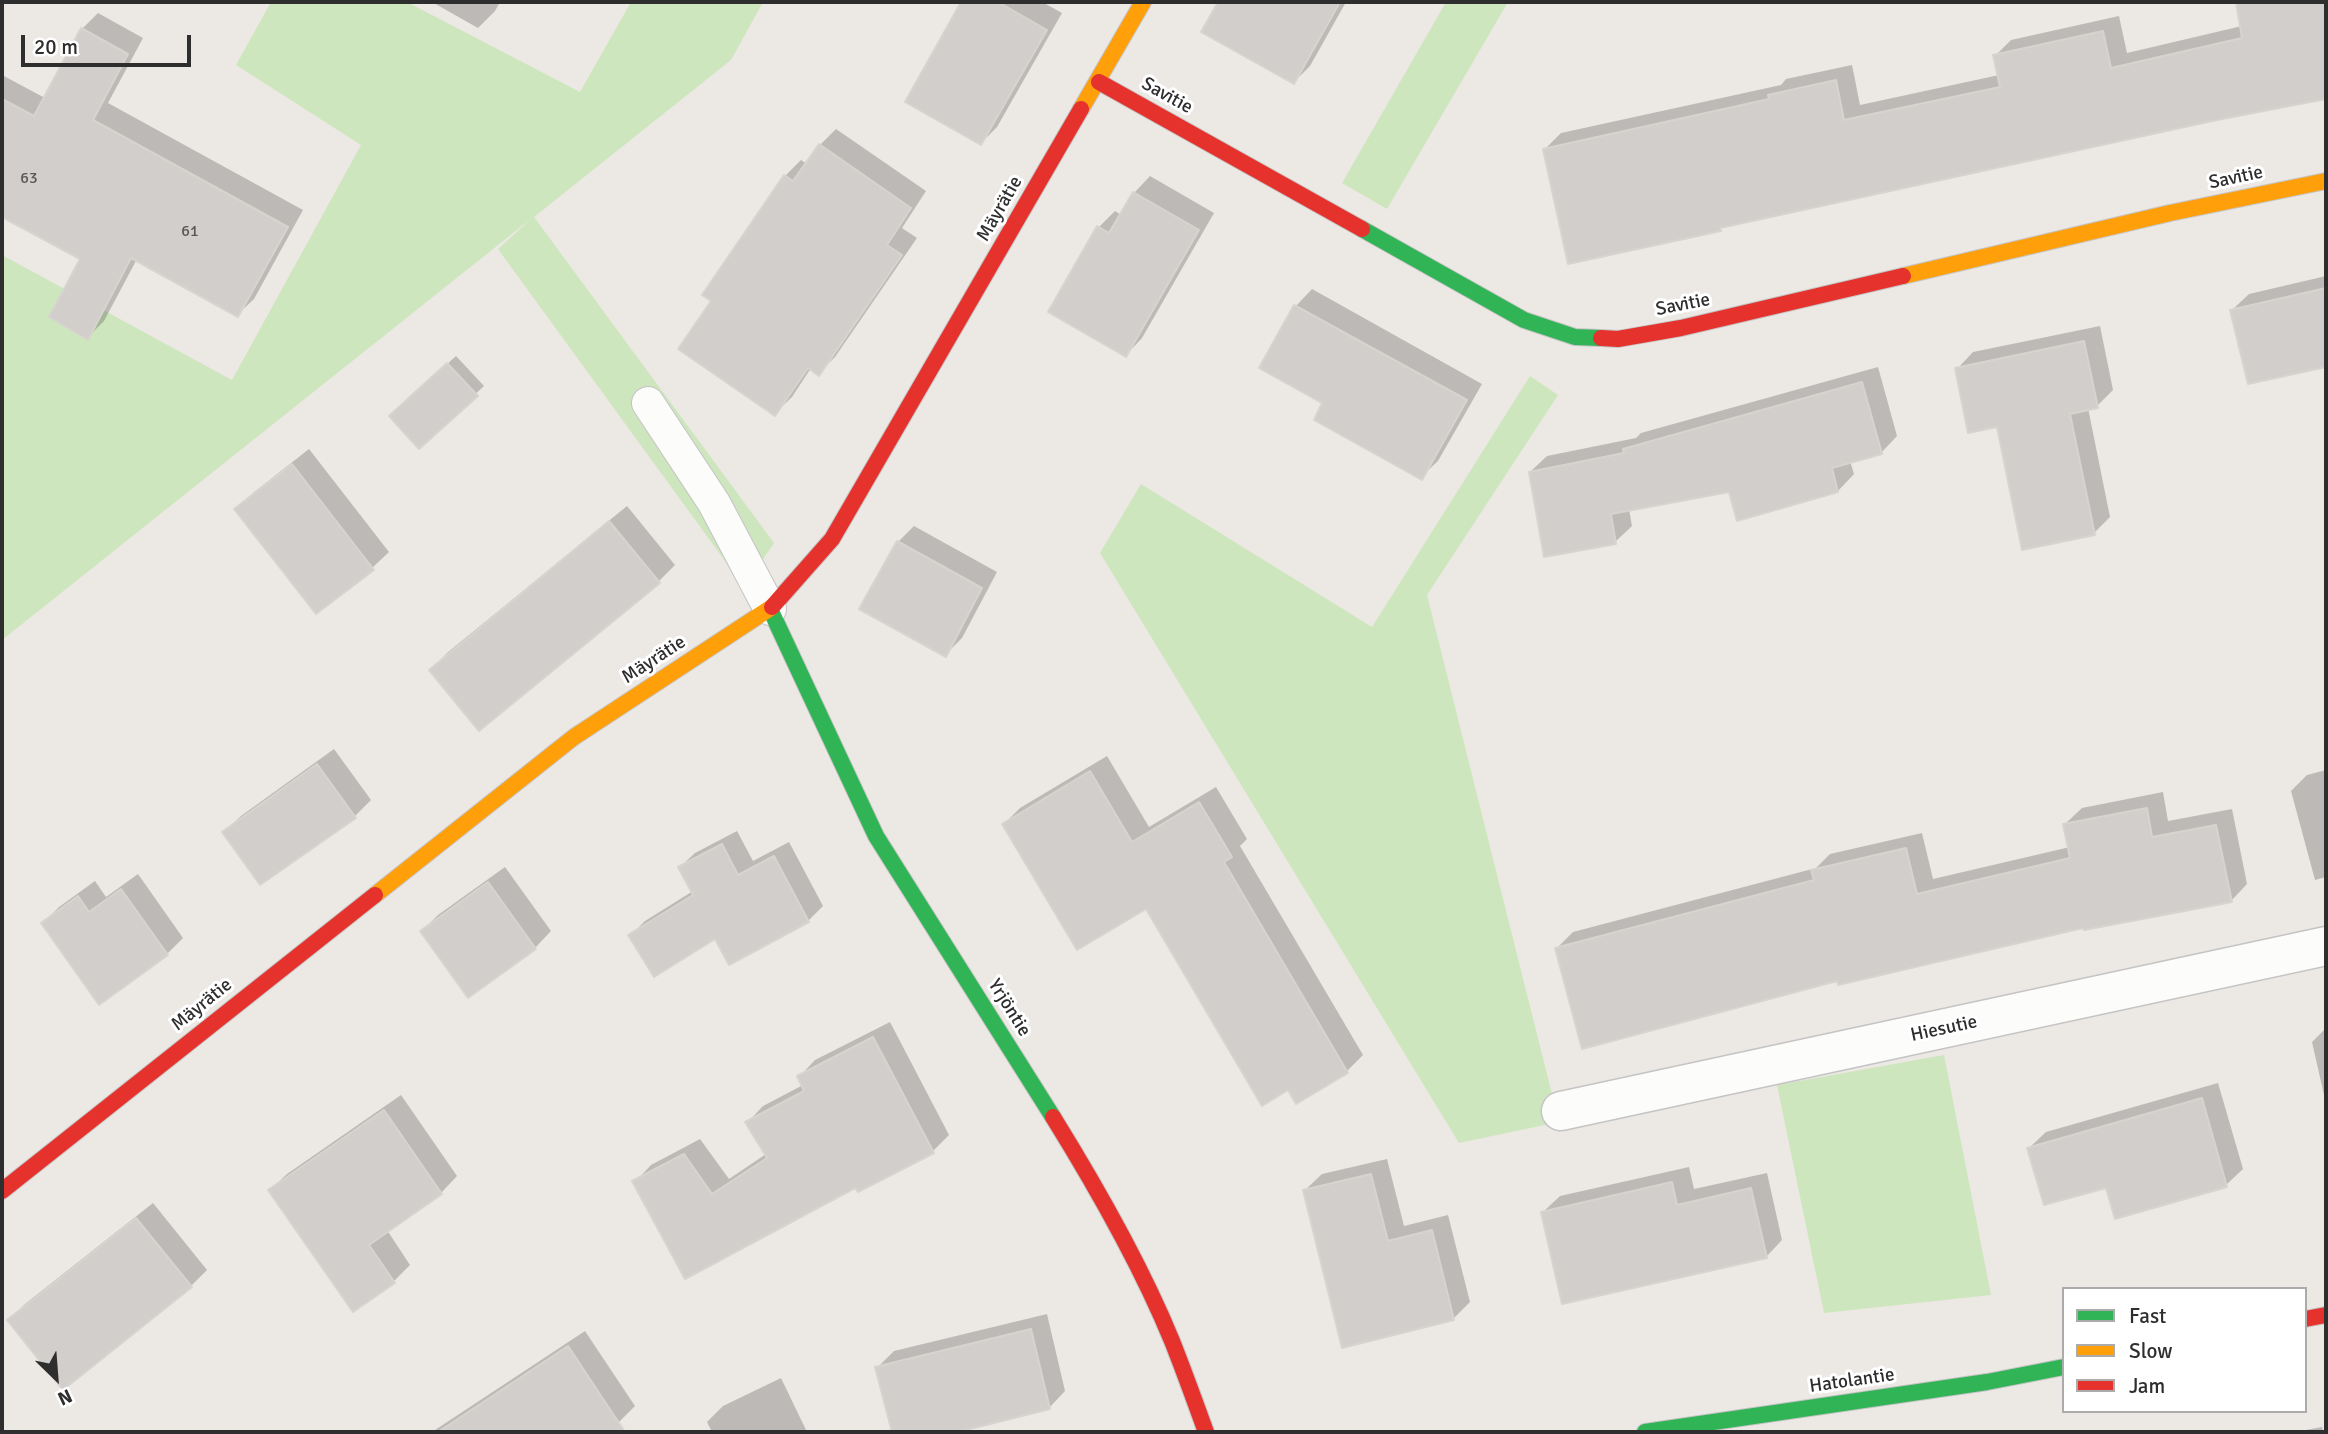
<!DOCTYPE html>
<html>
<head>
<meta charset="utf-8">
<style>
	body { margin:0 }
	#map { position:relative; width:2328px; height:1434px; overflow:hidden; background:#ece8e4; font-family:Signika,sans-serif }
	canvas { display:block }
	.frame { position:absolute; inset:0; border:4px solid #2e2e2e; pointer-events:none }
	.legend { position:absolute; left:2062px; top:1287px; width:245px; height:126px; box-sizing:border-box; background:#fff; border:2px solid #ababab; margin:0; padding:9px 12px; list-style:none; font-size:21px; color:#2e2e2e }
	.legend li { display:flex; align-items:center; gap:14px; height:35px }
	.legend b { width:35px; border:2px solid #ababab }
	.north { position:absolute; left:21px; top:1343px; width:70px; height:70px; -webkit-text-stroke:5px #fff; paint-order:stroke; rotate:155deg; font-size:19px; font-weight:700; line-height:28px; text-align:center; color:#2e2e2e }
	.north::after { content:''; display:block; margin:auto; width:24px; height:32px; background:#2e2e2e; clip-path:polygon(50% 0,100% 100%,50% 72%,0 100%) }
	.scale { position:absolute; left:21px; top:35px; width:170px; height:32px; box-sizing:border-box; border:4px solid #2e2e2e; border-top:0; padding-left:9px; font-size:21px; line-height:24px; white-space:nowrap; color:#2e2e2e; -webkit-text-stroke:5px #fff; paint-order:stroke }
</style>
</head>
<body>
<div id="map">
<canvas width="2328" height="1434"></canvas>
<div class="frame"></div>
<ul class="legend">
<li><b style="height:9px;background:#30b455"></b>Fast</li>
<li><b style="height:9px;background:#ff9f0a"></b>Slow</li>
<li><b style="height:9px;background:#e5322d"></b>Jam</li>
</ul>
<div class="north">N</div>
<div class="scale">20 m</div>
</div>
<script>
const ctx = document.querySelector('canvas').getContext('2d');
ctx.lineJoin = 'round';
function paint(path, color) { ctx.fillStyle = color; ctx.fill(path, 'evenodd'); }
function strokePath(path, color, width, dash) { ctx.strokeStyle = color; ctx.lineWidth = width; ctx.lineCap = dash ? 'butt' : 'round'; ctx.setLineDash(dash || []); ctx.stroke(path); }
function drawText(font, color, halo, rows, align = 'center') {
  ctx.font = font + ' Signika,sans-serif'; ctx.lineWidth = 6; ctx.setLineDash([]); ctx.textBaseline = 'middle'; ctx.strokeStyle = halo; ctx.fillStyle = color; for (const [text, x, y, turn = 0] of rows) {
    ctx.save(); ctx.translate(x, y); ctx.rotate((+turn || 0) * Math.PI / 180); ctx.textAlign = isNaN(turn) ? turn : align; if (halo) ctx.strokeText(text, 0, 0); ctx.fillText(text, 0, 0); ctx.restore();
  }
}
const green = new Path2D(`
	M271,2H407L580,92L631,2H763L731,60L534,217L774,543L744,587L498,249L532,218L2,640V255L232,380L361,145L236,65Z
	M1446,2H1508L1387,209L1342,183Z
	M1530,376L1558,395L1427,595L1559,1122L1459,1143L1100,553L1141,484L1372,627Z
	M1944,1055L1991,1295L1824,1313L1777,1085Z`);
const shadow = new Path2D(`
	M432,2H500L495,11L478,28Z
	M963,2H1042L1062,13L997,127L981,143L907,101Z
	M1220,2H1346L1310,66L1294,82L1204,31Z
	M2239,2H2326V97L2217,118L1725,225L1720,229L1545,149L1561,133L1781,85L1786,79L1852,65L1860,105L1999,75L1995,56L2011,40L2119,16L2127,53L2242,26L2238,3Z
	M98,13L143,38L108,103L303,210L254,299L237,315L137,259L104,321L88,337L83,259L2,215V75L45,98L82,29Z
	M836,129L926,191L902,228L917,238L835,357L819,373L811,368L792,397L775,413L714,301L785,176L801,160L807,164L820,145Z
	M1150,176L1214,213L1142,338L1126,355L1099,227L1115,211L1121,215L1134,193Z
	M2326,276V365L2249,382L2232,310L2249,294Z
	M1312,289L1482,384L1438,461L1421,477L1325,403L1261,367L1296,306Z
	M2100,326L2113,390L2097,406L2088,408L2110,517L2094,533L1998,425L1957,369L1973,352Z
	M456,356L484,386L419,447L399,408Z
	M1878,367L1897,436L1881,453L1850,461L1854,474L1838,491L1731,490L1629,509L1632,526L1615,542L1530,472L1547,456L1636,438L1641,433Z
	M309,449L389,552L372,568L237,509L253,493Z
	M627,506L675,565L659,581L479,728L431,670L447,653Z
	M914,526L997,572L962,638L945,655L898,542Z
	M334,749L371,800L355,816L224,832L241,816Z
	M1107,756L1149,827L1216,787L1247,839L1240,846L1363,1055L1347,1071L1289,1088L1146,906L1004,824L1020,808Z
	M2326,770V877L2315,880L2291,791L2307,775Z
	M2163,792L2168,821L2232,809L2247,884L2231,901L2085,926L1838,979L1557,948L1573,932L1816,868L1830,854L1922,833L1933,879L2070,847L2065,824L2082,808Z
	M737,831L753,861L789,842L823,906L808,921L716,936H630L645,921L693,891L680,867L695,853Z
	M505,867L551,931L535,948L422,931L438,915Z
	M138,874L183,938L167,954L43,923L59,907L95,881L106,897Z
	M890,1022L949,1135L933,1151L856,1185L685,1277L635,1182L651,1165L700,1139L729,1179L766,1154L747,1123L763,1106L803,1085L799,1077L815,1060Z
	M2326,1028V1104L2312,1042Z
	M2218,1083L2243,1169L2226,1185L2108,1186L2029,1148L2046,1132Z
	M401,1095L457,1176L441,1193L387,1230L410,1265L394,1281L353,1309L270,1190L287,1174Z
	M1387,1159L1404,1226L1448,1215L1470,1302L1453,1319L1305,1190L1322,1174Z
	M1689,1167L1694,1189L1767,1173L1782,1240L1766,1257L1543,1212L1560,1196Z
	M153,1203L207,1270L191,1286L9,1321L25,1304Z
	M1047,1314L1065,1391L1049,1408L951,1432H893L877,1368L894,1351Z
	M585,1331L635,1406L618,1423L604,1432H432Z
	M781,1378L807,1432H712L707,1422L723,1406Z
	M2322,1427L2323,1432H2295Z`);
const building = new Path2D(`
	M961,2H998L1047,30L981,145L905,102Z
	M1218,2H1340L1294,84L1201,32Z
	M2236,2H2326V99L2217,120L1720,228L1721,231L1568,264L1543,149L1769,99L1768,95L1836,80L1844,120L2000,87L1993,55L2103,31L2111,68L2242,38Z
	M81,28L128,54L93,120L288,227L238,317L131,258L88,340L49,317L80,259L2,217V99L34,116Z
	M819,144L911,208L887,245L902,255L819,376L808,368L775,416L678,349L711,301L702,295L784,175L793,181Z
	M1133,192L1199,230L1126,357L1048,312L1097,226L1109,233Z
	M2326,288V367L2248,384L2230,310Z
	M1294,305L1467,400L1422,480L1314,420L1322,403L1259,368Z
	M2084,341L2098,408L2070,414L2095,535L2022,550L1997,427L1968,433L1955,368Z
	M447,363L478,396L419,449L389,416Z
	M1862,382L1882,454L1832,468L1838,492L1737,521L1729,492L1611,514L1616,544L1544,557L1529,472L1624,453L1623,449Z
	M292,464L374,570L316,614L234,509Z
	M609,521L660,583L479,731L429,670Z
	M897,541L982,588L946,657L859,609Z
	M317,764L356,818L260,885L222,832Z
	M1090,771L1132,842L1199,802L1232,857L1224,862L1348,1073L1296,1104L1288,1090L1262,1106L1146,909L1077,950L1002,824Z
	M2147,808L2152,837L2216,825L2232,902L2084,930L2083,928L1838,985L1837,981L1582,1049L1555,948L1814,880L1811,870L1906,848L1917,894L2070,858L2063,824Z
	M722,844L738,875L774,856L809,922L729,965L715,939L654,977L628,935L693,895L678,867Z
	M488,882L536,949L468,998L420,931Z
	M121,889L168,955L99,1005L41,923L78,896L89,912Z
	M873,1037L934,1153L858,1192L855,1188L685,1279L632,1181L684,1154L712,1194L767,1158L745,1122L804,1091L797,1076Z
	M2202,1098L2227,1187L2115,1219L2106,1188L2044,1205L2027,1148Z
	M384,1110L442,1194L369,1245L395,1283L353,1312L268,1190Z
	M1371,1174L1388,1241L1432,1230L1454,1320L1342,1348L1303,1190Z
	M1672,1182L1677,1205L1751,1188L1767,1258L1562,1304L1541,1212Z
	M136,1218L192,1287L63,1390L7,1320Z
	M1031,1329L1050,1409L958,1432H892L875,1367Z
	M568,1346L625,1432H438Z`);
const lane = new Path2D(`
	M648,403L714,503L770,609`);
const street = new Path2D(`
	M1561,1111L2326,946`);
const fast = new Path2D(`
	M1362,229L1524,320L1575,337L1601,338
	M770,609L876,836L1053,1117
	M1645,1432L1987,1382L2064,1367`);
const slow = new Path2D(`
	M1081,109L1143,2
	M1903,276L2170,213L2326,181
	M375,895L574,737L772,607`);
const jam = new Path2D(`
	M1099,82L1362,229
	M1601,338L1618,339L1681,328L1903,276
	M772,607L832,539L1081,109
	M1053,1117C1097,1188 1140,1263 1172,1341C1184,1371 1195,1402 1206,1432
	M2,1191L375,895
	M2305,1319L2326,1315`);
const numberNames = [
	["63",29,179],
	["61",190,232]
];
const streetNames = [
	["Savitie",1167,96,29],
	["Savitie",2236,178,-12],
	["Mäyrätie",1000,209,-60],
	["Savitie",1683,305,-11],
	["Mäyrätie",654,660,-33],
	["Mäyrätie",202,1005,-39],
	["Yrjöntie",1009,1008,58],
	["Hiesutie",1944,1029,-12],
	["Hatolantie",1852,1381,-8]
];
paint(green, '#cee6be');
paint(shadow, '#0003');
paint(building, '#d1cecb');
strokePath(building, '#d7d4d0', 2);
strokePath(lane, '#c5c4c5', 34);
strokePath(street, '#c5c4c5', 41);
strokePath(fast, '#c5c4c5', 18);
strokePath(slow, '#c5c4c5', 18);
strokePath(jam, '#c5c4c5', 18);
strokePath(lane, '#fcfcfb', 32);
strokePath(street, '#fcfcfb', 38);
strokePath(fast, '#30b455', 16);
strokePath(slow, '#ff9f0a', 16);
strokePath(jam, '#e5322d', 16);
drawText('16px', '#585857', null, numberNames);
drawText('19px', '#2e2e2e', '#fff', streetNames);
</script>
</body>
</html>
